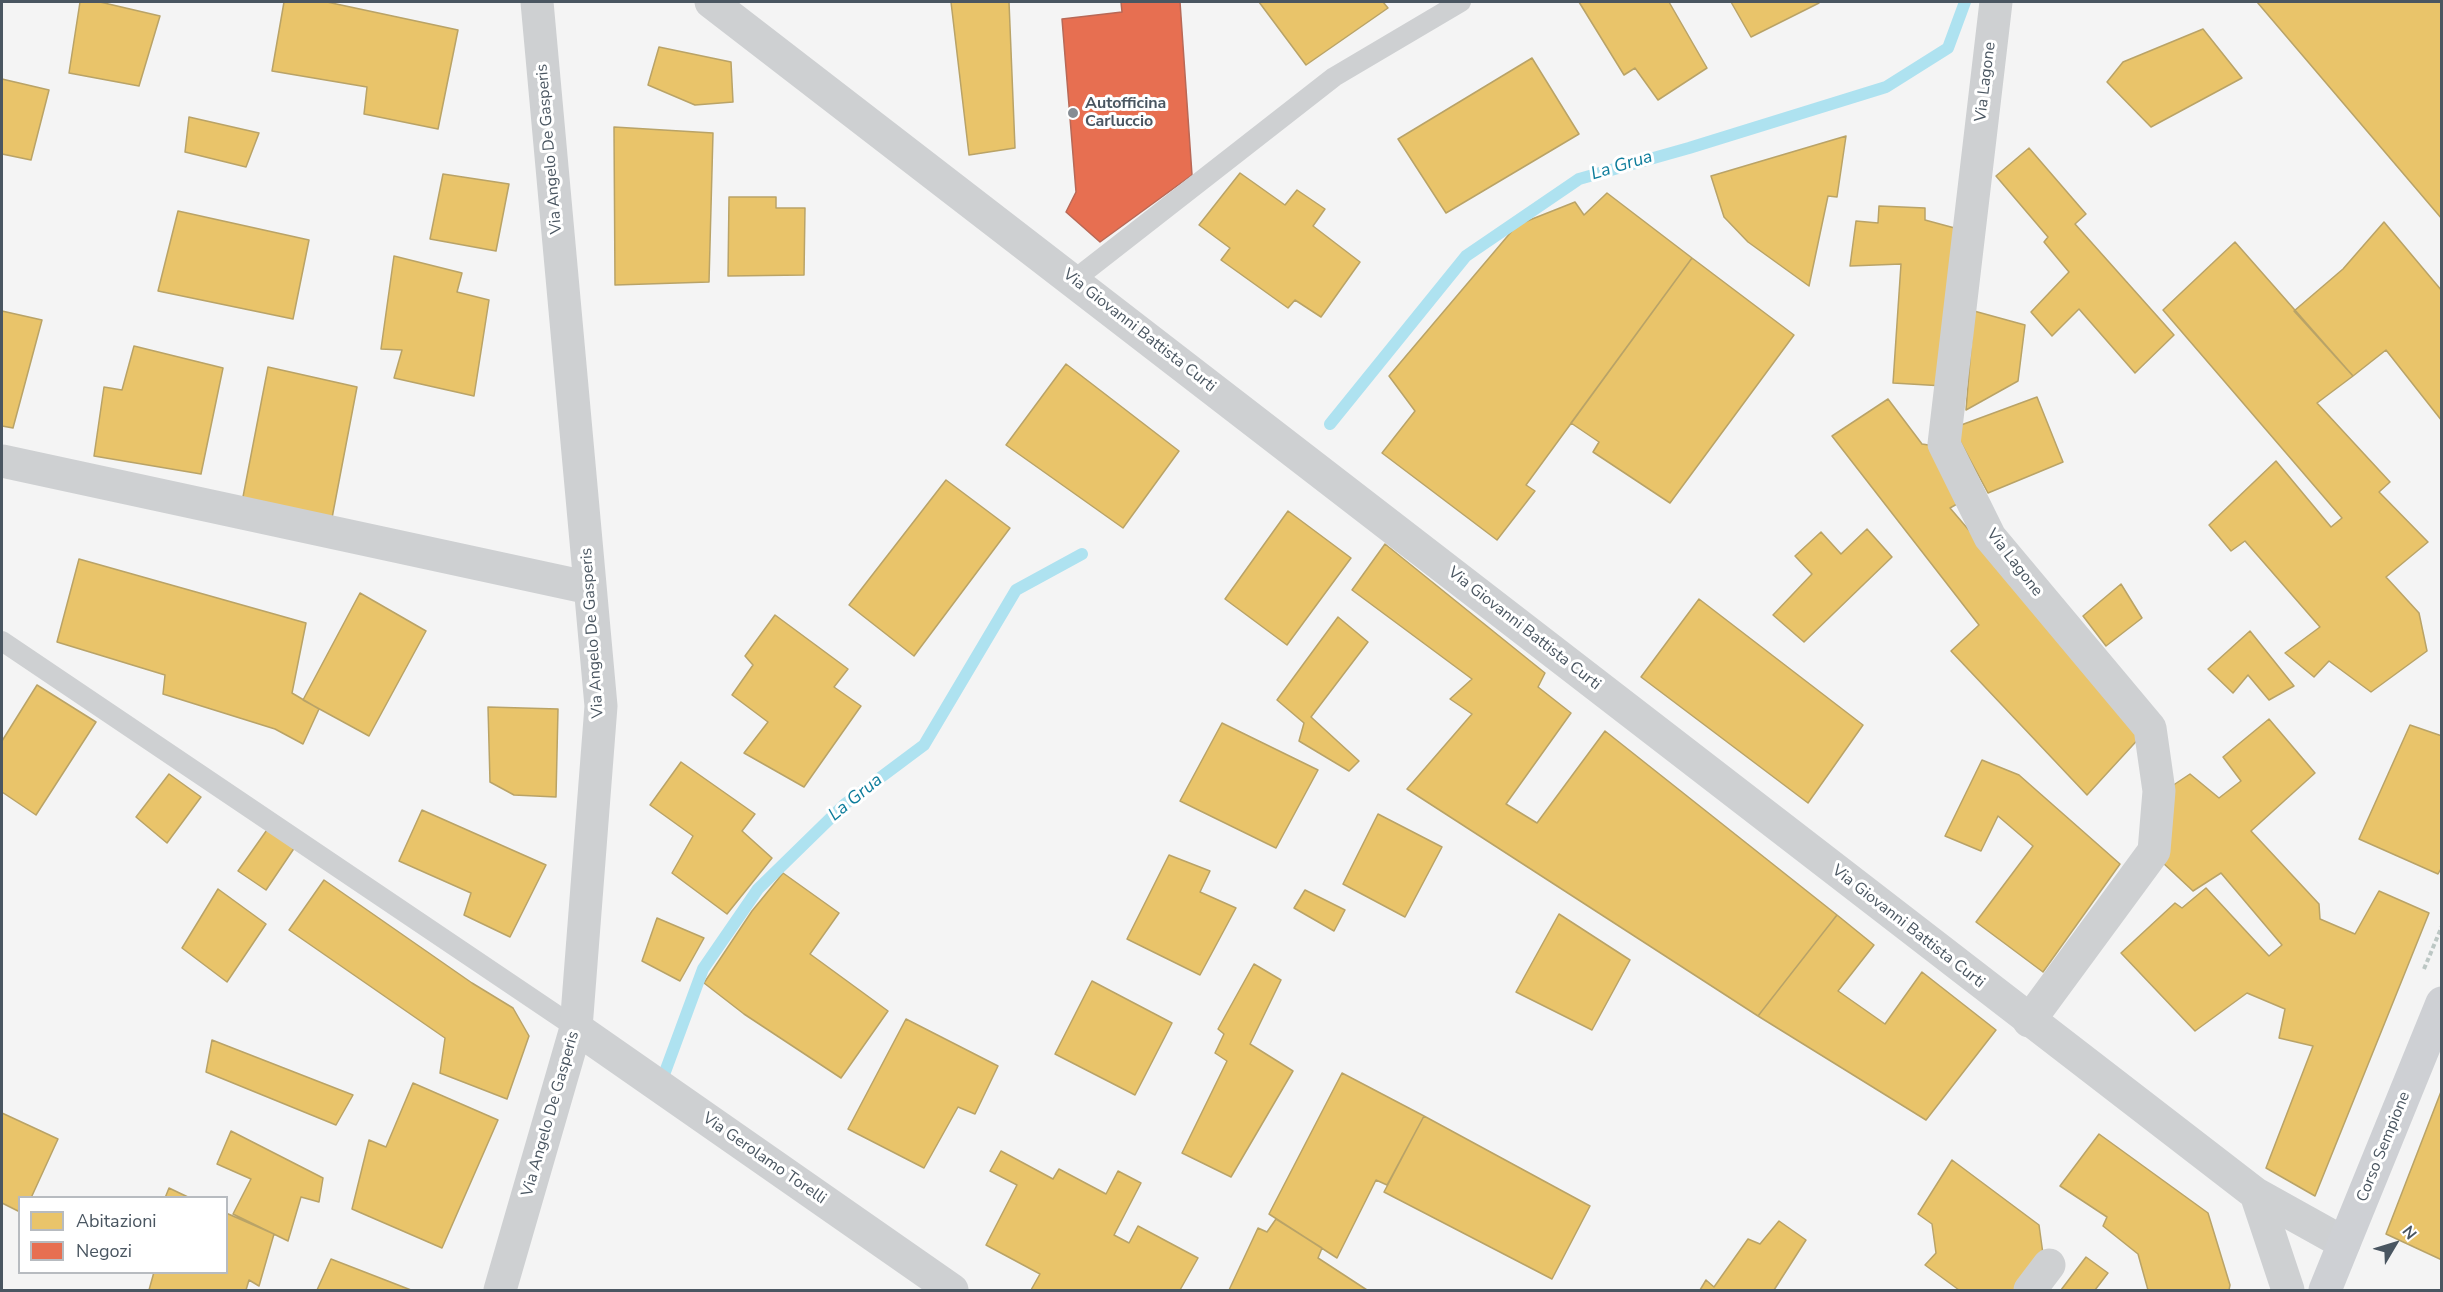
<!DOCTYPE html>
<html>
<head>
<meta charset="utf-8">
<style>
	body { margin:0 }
	#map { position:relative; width:2443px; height:1292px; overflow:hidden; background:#f4f4f4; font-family:"Nunito Sans",sans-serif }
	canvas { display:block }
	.frame { position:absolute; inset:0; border:3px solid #4a5661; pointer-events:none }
	.legend { position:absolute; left:18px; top:1196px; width:210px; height:78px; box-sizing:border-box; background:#fff; border:2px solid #b7bbc0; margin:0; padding:8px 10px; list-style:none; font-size:18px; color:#4a5661 }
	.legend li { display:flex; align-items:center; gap:12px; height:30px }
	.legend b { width:30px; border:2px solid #b7bbc0 }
	.north { position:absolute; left:2365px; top:1214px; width:60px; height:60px; -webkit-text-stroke:4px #fff; paint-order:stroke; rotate:52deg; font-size:16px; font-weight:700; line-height:24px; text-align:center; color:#4a5661 }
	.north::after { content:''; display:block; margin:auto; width:21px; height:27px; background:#4a5661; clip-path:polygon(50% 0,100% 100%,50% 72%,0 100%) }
</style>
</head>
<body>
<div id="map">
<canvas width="2443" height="1292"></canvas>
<div class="frame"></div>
<ul class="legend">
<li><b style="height:16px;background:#e9c46a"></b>Abitazioni</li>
<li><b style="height:16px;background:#e76f51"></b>Negozi</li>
</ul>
<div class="north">N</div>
</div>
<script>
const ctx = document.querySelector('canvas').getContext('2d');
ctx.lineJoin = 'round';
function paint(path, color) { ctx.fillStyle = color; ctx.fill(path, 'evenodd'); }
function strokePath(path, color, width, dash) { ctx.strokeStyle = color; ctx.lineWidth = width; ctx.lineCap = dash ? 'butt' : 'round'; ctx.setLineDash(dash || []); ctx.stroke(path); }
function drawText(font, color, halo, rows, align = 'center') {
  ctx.font = font + ' "Nunito Sans",sans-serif'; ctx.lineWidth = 6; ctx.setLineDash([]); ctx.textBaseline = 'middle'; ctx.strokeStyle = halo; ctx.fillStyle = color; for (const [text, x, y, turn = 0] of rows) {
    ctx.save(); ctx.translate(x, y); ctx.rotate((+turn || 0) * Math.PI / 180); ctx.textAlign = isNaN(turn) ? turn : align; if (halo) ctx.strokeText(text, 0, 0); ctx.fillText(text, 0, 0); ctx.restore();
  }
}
const homes = new Path2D(`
	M80,2H100L160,16L139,86L69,73Z
	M284,2H327L458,30L438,129L364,114L367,87L272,71Z
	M951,2H1009L1015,148L969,155Z
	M1259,2H1383L1388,8L1306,65Z
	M1579,2H1669L1707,68L1658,100L1635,68L1624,75Z
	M1731,2H1818L1819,3L1751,37Z
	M2257,2H2442V219Z
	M2203,29L2242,78L2151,127L2107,82L2123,62Z
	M659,47L731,62L733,102L695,105L648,85Z
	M1532,58L1579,134L1446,213L1398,139Z
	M2,79L49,90L31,160L2,154Z
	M189,117L259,133L246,167L185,152Z
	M614,127L713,133L709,282L615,285Z
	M1846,136L1837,197L1828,196L1809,286L1748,242L1724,217L1711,176Z
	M2029,148L2086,214L2075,224L2174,335L2135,373L2079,309L2052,336L2031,312L2069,272L2044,242L2048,237L1996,176Z
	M1240,173L1285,205L1297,190L1325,209L1313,226L1360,262L1321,317L1295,300L1288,308L1221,260L1230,248L1199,225Z
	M443,174L509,184L496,251L430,239Z
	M1607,193L1692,258L1526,485L1535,491L1497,540L1382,453L1415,411L1389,376L1517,225L1575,202L1584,215Z
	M729,197H776V208H805L804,275L728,276Z
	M1879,206L1925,208V220L1962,230L1944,386L1893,383L1901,264L1850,266L1856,221L1878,223Z
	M178,211L309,240L293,319L158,291Z
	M2384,222L2442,291V421L2386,350L2353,376L2294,311L2343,269Z
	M2235,242L2353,376L2317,403L2390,482L2379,492L2428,542L2386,577L2419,613L2427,651L2371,692L2329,661L2314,677L2285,653L2320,627L2245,541L2231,551L2209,525L2276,461L2331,527L2342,518L2163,310Z
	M394,256L462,273L457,292L489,300L474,396L394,378L402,350L381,349Z
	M1692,258L1794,335L1670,503L1593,452L1599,442L1571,423Z
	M2,311L42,320L13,428L2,426Z
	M1974,311L2025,325L2018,381L1966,410Z
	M134,346L223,368L201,474L94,456L104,387L122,390Z
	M1066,364L1179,451L1123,528L1006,445Z
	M268,367L357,387L332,518L242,502Z
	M2037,397L2063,462L1988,493L1953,428Z
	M1888,399L1922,444L1935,446L1964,500L1950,508L2143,734L2087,795L1951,651L1979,625L1832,436Z
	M946,480L1010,528L914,656L849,605Z
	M1288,511L1351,558L1287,645L1225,599Z
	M1867,529L1892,557L1804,642L1773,615L1812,574L1795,556L1821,532L1841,554Z
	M1385,544L1545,673L1538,687L1571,713L1506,804L1537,823L1605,731L1837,915L1758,1016L1407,789L1472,714L1450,699L1472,679L1352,590Z
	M79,559L306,623L292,693L319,709L303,744L275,729L163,694L165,675L57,642Z
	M2121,584L2142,618L2106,646L2083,616Z
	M360,593L426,631L369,736L303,700Z
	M1699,599L1863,725L1808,803L1641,677Z
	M775,615L848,669L834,687L861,706L804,787L744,753L768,722L732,695L753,665L745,656Z
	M1338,617L1368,642L1311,717L1359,761L1349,771L1299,741L1304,723L1277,700Z
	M2250,631L2294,686L2269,700L2248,675L2233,693L2208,669Z
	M37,685L96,722L36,815L2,792V741Z
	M488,707L558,709L556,797L514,795L490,782Z
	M2269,719L2315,773L2251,831L2319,904L2320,919L2355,934L2379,891L2429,913L2315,1196L2266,1168L2313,1046L2279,1038L2285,1009L2247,993L2195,1031L2121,953L2175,903L2182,908L2206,888L2269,956L2282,945L2221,873L2193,891L2162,862L2166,790L2190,774L2219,798L2241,781L2223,757Z
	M1222,723L1318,770L1276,848L1180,801Z
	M2410,725L2442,736V867L2438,874L2359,839Z
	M1982,760L2019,775L2120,864L2043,972L1976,922L2033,846L1998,816L1981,851L1945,836Z
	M681,762L755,814L742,831L772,858L727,914L672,873L693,836L650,805Z
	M169,774L201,797L167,843L136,817Z
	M422,810L546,865L510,937L464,915L471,893L399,861Z
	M1378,814L1442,847L1405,917L1343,884Z
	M269,827L297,844L266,890L238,871Z
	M1169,855L1210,871L1200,892L1236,908L1200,975L1127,939Z
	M783,873L839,913L810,954L888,1011L841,1078L744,1014L704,983L752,911Z
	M324,880L472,983L513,1008L529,1036L507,1099L440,1073L445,1038L289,930Z
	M218,889L266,924L227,982L182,948Z
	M1305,890L1345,910L1334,931L1294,908Z
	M1559,914L1630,960L1592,1030L1516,992Z
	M1837,915L1874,945L1838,991L1885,1024L1922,972L1996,1030L1926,1120L1758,1016Z
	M657,918L704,938L680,981L642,961Z
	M1254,964L1281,980L1250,1044L1293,1071L1231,1177L1182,1153L1227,1061L1215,1053L1224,1034L1218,1029Z
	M1092,981L1172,1023L1135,1095L1055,1054Z
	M906,1019L998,1066L975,1114L958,1107L924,1168L848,1129Z
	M212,1040L353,1095L336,1125L206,1072Z
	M1342,1073L1424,1116L1387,1185L1376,1180L1337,1258L1269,1214Z
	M413,1083L498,1120L442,1248L352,1209L369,1140L386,1147Z
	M2442,1089V1260L2386,1234Z
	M2,1113L58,1139L31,1198H20V1212L2,1203Z
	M1424,1116L1590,1206L1552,1279L1384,1192Z
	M231,1131L323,1178L319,1202L301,1197L288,1241L233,1214L251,1179L217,1164Z
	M2099,1134L2208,1213L2230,1285L2229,1290H2148L2138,1254L2103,1226L2107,1217L2060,1186Z
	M1001,1151L1053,1179L1059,1169L1106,1194L1118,1171L1141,1183L1114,1235L1129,1243L1138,1226L1198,1258L1180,1290H1031L1040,1274L986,1245L1017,1185L990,1171Z
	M1952,1160L2039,1225L2043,1254L2014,1290H1959L1925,1265L1936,1253L1932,1224L1918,1214Z
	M169,1188L190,1198H165Z
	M226,1213L274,1234L259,1286L249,1280L246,1290H149L154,1272H226Z
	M1276,1219L1322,1248L1318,1258L1367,1290H1229L1258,1228L1267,1232Z
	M1779,1221L1806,1240L1774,1290H1700L1706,1280L1714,1287L1748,1239L1760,1244Z
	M2086,1257L2108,1273L2095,1290H2061Z
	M331,1259L411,1290H317Z`);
const shops = new Path2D(`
	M1121,2H1180L1192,175L1100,242L1066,212L1076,192L1062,19L1122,12Z`);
const stream = new Path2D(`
	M1330,424L1466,256L1579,179L1689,148L1886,87L1948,48L1965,2
	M665,1072L703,969L758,889L845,804L924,745L1016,590L1082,554`);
const path = new Path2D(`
	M2424,969L2442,926`);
const service = new Path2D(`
	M1074,280L1334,77L1461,2
	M2,641L576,1028`);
const minor = new Path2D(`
	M1996,2L1944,444L1990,537L2150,728L2159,791L2154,851L2029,1021
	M2,461L590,588
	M576,1028L952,1290
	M500,1290L576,1028L601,706L537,2
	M2030,1290L2049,1265`);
const tertiary = new Path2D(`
	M711,2L2256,1194L2344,1243
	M2256,1194L2288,1290`);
const secondary = new Path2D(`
	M2325,1290L2442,1003`);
const markers = [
	[1073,113,6,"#868d94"]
];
const streetNames = [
	["Via Lagone",1986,82,-83],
	["Via Angelo De Gasperis",550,149,-95],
	["Via Giovanni Battista Curti",1139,331,38],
	["Via Lagone",2014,563,52],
	["Via Giovanni Battista Curti",1524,629,38],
	["Via Angelo De Gasperis",593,633,-94],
	["Via Giovanni Battista Curti",1908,927,38],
	["Via Angelo De Gasperis",551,1114,-74],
	["Corso Sempione",2384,1147,-68],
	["Via Gerolamo Torelli",764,1159,35]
];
const poiNames = [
	["Autofficina",1085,104],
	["Carluccio",1085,122]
];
const waterNames = [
	["La Grua",1622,166,-17],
	["La Grua",856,798,-39]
];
paint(homes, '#e9c46a');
strokePath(homes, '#b9a367', 1.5);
paint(shops, '#e76f51');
strokePath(shops, '#b86856', 1.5);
strokePath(stream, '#aee2f0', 12);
strokePath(path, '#bcc7c4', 4, [4.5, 3]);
strokePath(service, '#ced0d2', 20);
strokePath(minor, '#ced0d2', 33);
strokePath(tertiary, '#ced0d2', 33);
strokePath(secondary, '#ced0d4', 33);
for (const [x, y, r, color] of markers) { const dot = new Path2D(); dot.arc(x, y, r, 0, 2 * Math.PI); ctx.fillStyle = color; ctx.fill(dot); strokePath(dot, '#fff', 2); }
drawText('16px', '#4a5661', '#fff', streetNames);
drawText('bold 16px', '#4a5661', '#fff', poiNames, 'left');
drawText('italic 18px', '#0c7c9b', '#fff', waterNames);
</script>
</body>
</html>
